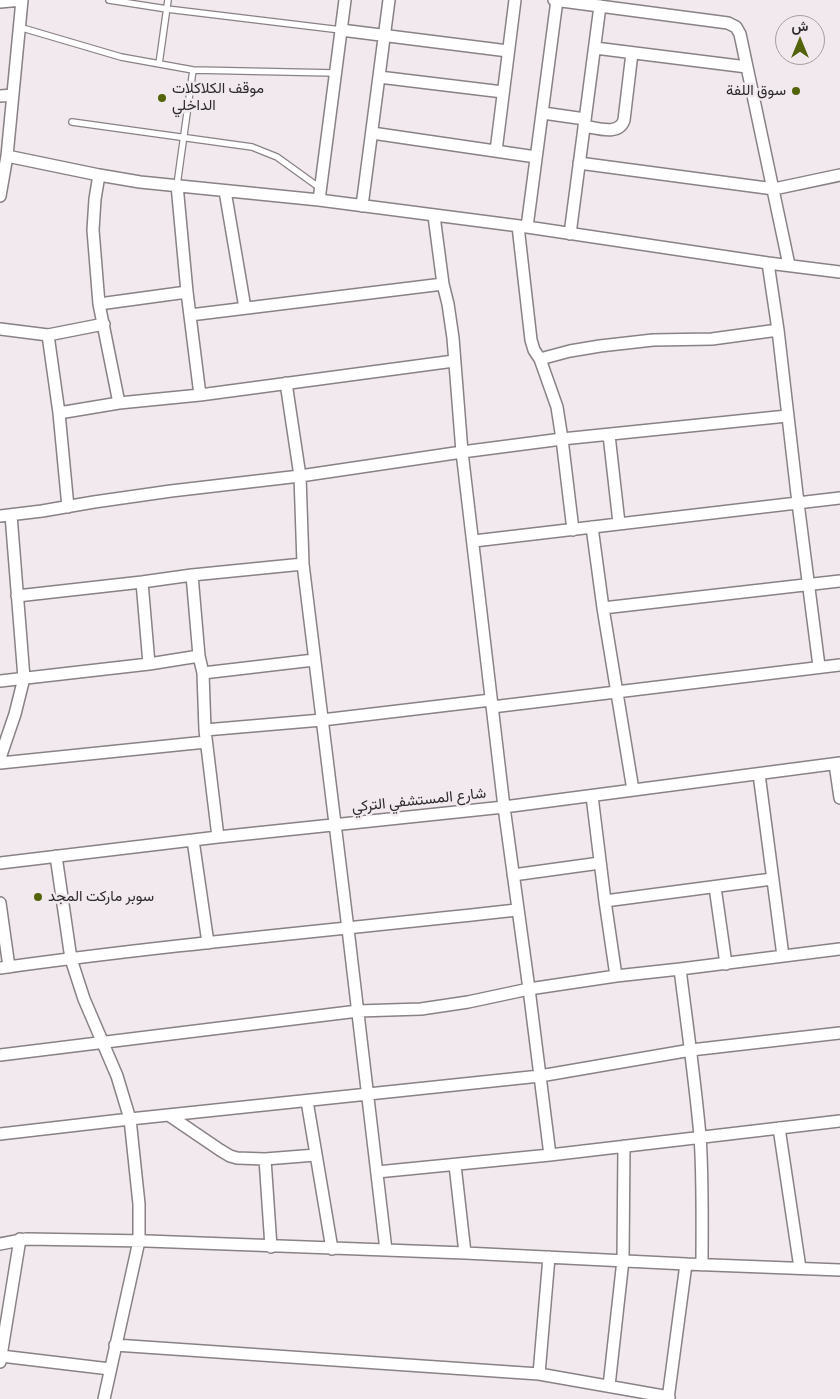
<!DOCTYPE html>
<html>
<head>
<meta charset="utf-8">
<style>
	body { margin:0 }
	#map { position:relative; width:840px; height:1399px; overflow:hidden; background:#f1e9ee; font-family:"Titillium Web",Vazirmatn,sans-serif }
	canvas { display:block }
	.north { position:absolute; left:775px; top:15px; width:50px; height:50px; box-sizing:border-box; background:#f1e9ee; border:1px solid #a39da0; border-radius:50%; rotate:0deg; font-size:14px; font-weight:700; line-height:20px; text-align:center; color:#2d2a2c }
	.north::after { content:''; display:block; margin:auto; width:18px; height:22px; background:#526309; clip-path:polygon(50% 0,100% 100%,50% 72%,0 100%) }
</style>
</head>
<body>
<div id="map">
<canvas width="840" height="1399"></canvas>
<div class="north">ش</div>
</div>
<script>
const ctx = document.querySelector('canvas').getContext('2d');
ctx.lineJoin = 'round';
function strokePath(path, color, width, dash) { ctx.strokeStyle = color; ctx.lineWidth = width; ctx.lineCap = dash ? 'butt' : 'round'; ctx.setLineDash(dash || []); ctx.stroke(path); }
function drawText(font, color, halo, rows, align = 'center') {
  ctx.font = font + ' "Titillium Web",Vazirmatn,sans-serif'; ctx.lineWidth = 5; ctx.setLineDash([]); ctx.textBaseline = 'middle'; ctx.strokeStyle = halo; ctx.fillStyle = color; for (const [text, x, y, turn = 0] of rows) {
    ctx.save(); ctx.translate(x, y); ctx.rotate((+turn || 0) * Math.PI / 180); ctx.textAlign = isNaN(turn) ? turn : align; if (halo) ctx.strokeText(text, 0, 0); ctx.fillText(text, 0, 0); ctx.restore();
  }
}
const service = new Path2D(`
	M109,0L167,9L341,30
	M19,27L121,57L193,70L335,73
	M159,64L168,0
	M72,122L252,147L277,157L320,188
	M177,185L193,70`);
const minor = new Path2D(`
	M554,0L728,23L736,27L740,34L789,265
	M0,2L22,0L7,156L0,196
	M341,30L508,51
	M595,48L747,67
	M379,77L503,92
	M0,96L13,95
	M543,113L585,119
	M584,126C597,128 619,136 624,120L632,53
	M372,133L536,157
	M496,151L515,0
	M7,156L99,175L140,182L319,200L527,227L768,263L840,272
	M579,163L774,189L840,175
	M99,175L95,199L93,230L99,304L119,403
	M177,185L187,292L200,395
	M225,191L245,308
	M319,200L345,0
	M362,206L389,0
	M434,216L443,284L448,304L453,338L462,452L504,807L529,989L550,1155
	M518,226L531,340L534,350L540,359L557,407L562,439L573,530
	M527,227L557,0
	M570,234L600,6
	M768,263L778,330L798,503L819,666
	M99,304L187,292
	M190,315L443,284
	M0,329L48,335L104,324
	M48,335L59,413L68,507
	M540,359L570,351L600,346L653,340L712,339L778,330
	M286,383L300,476L303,564L348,929L386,1250
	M59,413L119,403L200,395L454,361
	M609,435L619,523
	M0,516L42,511L94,502L171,491L300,476L462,452L562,439L787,416
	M592,527L603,608L633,790
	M474,541L840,498
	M192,575L199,656L203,673L205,730L218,837
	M142,582L149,664
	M17,596L142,582L192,575L303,564
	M603,608L840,581
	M203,673L314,660
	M0,681L149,664L199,656
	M492,707L840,665
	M205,730L322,720L491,700
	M0,758L15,714L24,678L11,515
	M0,763L206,742
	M835,764L840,798
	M759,774L783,956
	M592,796L605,901
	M193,840L208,943
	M56,856L71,959L84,999L117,1076L130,1119L139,1204V1241L104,1399
	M0,863L218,837L504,807L840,763
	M513,875L600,863
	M715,887L726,964
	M0,903L9,967
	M0,968C172,944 345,929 517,910
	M680,969C687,1025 695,1080 700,1136C703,1179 702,1222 702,1265
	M616,976L605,901L772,879
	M0,1055L358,1011L421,1009L468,1002L529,989L616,976L680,969L840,949
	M307,1101L332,1249
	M170,1116L220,1150L230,1156L237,1158L265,1159L316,1155
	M779,1128L800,1268
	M0,1134L130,1119L540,1076L691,1050L840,1033
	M265,1159L271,1247
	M455,1165L465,1253
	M377,1172L550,1155L840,1121
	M0,1244L26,1239L147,1241L465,1253L686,1264L840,1270
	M115,1345L539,1374L669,1397
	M1,1356L110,1369
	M0,1362L20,1239
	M539,1374L549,1257
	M609,1386L623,1260L624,1146
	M668,1399L686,1264`);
const markers = [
	[796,91,5,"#526309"],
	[162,98,5,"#526309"],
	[38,897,5,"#526309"]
];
const poiNames = [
	["موقف الكلاكلات",172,89],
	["الداخلي",172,106],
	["سوق اللفة",786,91,"right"],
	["سوبر ماركت المجد",48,897]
];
const streetNames = [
	["شارع المستشفي التركي",419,801,-6]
];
strokePath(service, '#888185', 8);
strokePath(minor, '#888185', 14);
strokePath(service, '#fff', 5.5);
strokePath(minor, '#fff', 11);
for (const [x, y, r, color] of markers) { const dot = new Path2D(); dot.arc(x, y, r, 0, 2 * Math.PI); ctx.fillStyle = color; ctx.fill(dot); strokePath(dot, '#f1e9ee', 2); }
drawText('15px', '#2d2a2c', '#f1e9ee', poiNames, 'left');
drawText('15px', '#2d2a2c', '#f1e9ee', streetNames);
</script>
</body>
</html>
